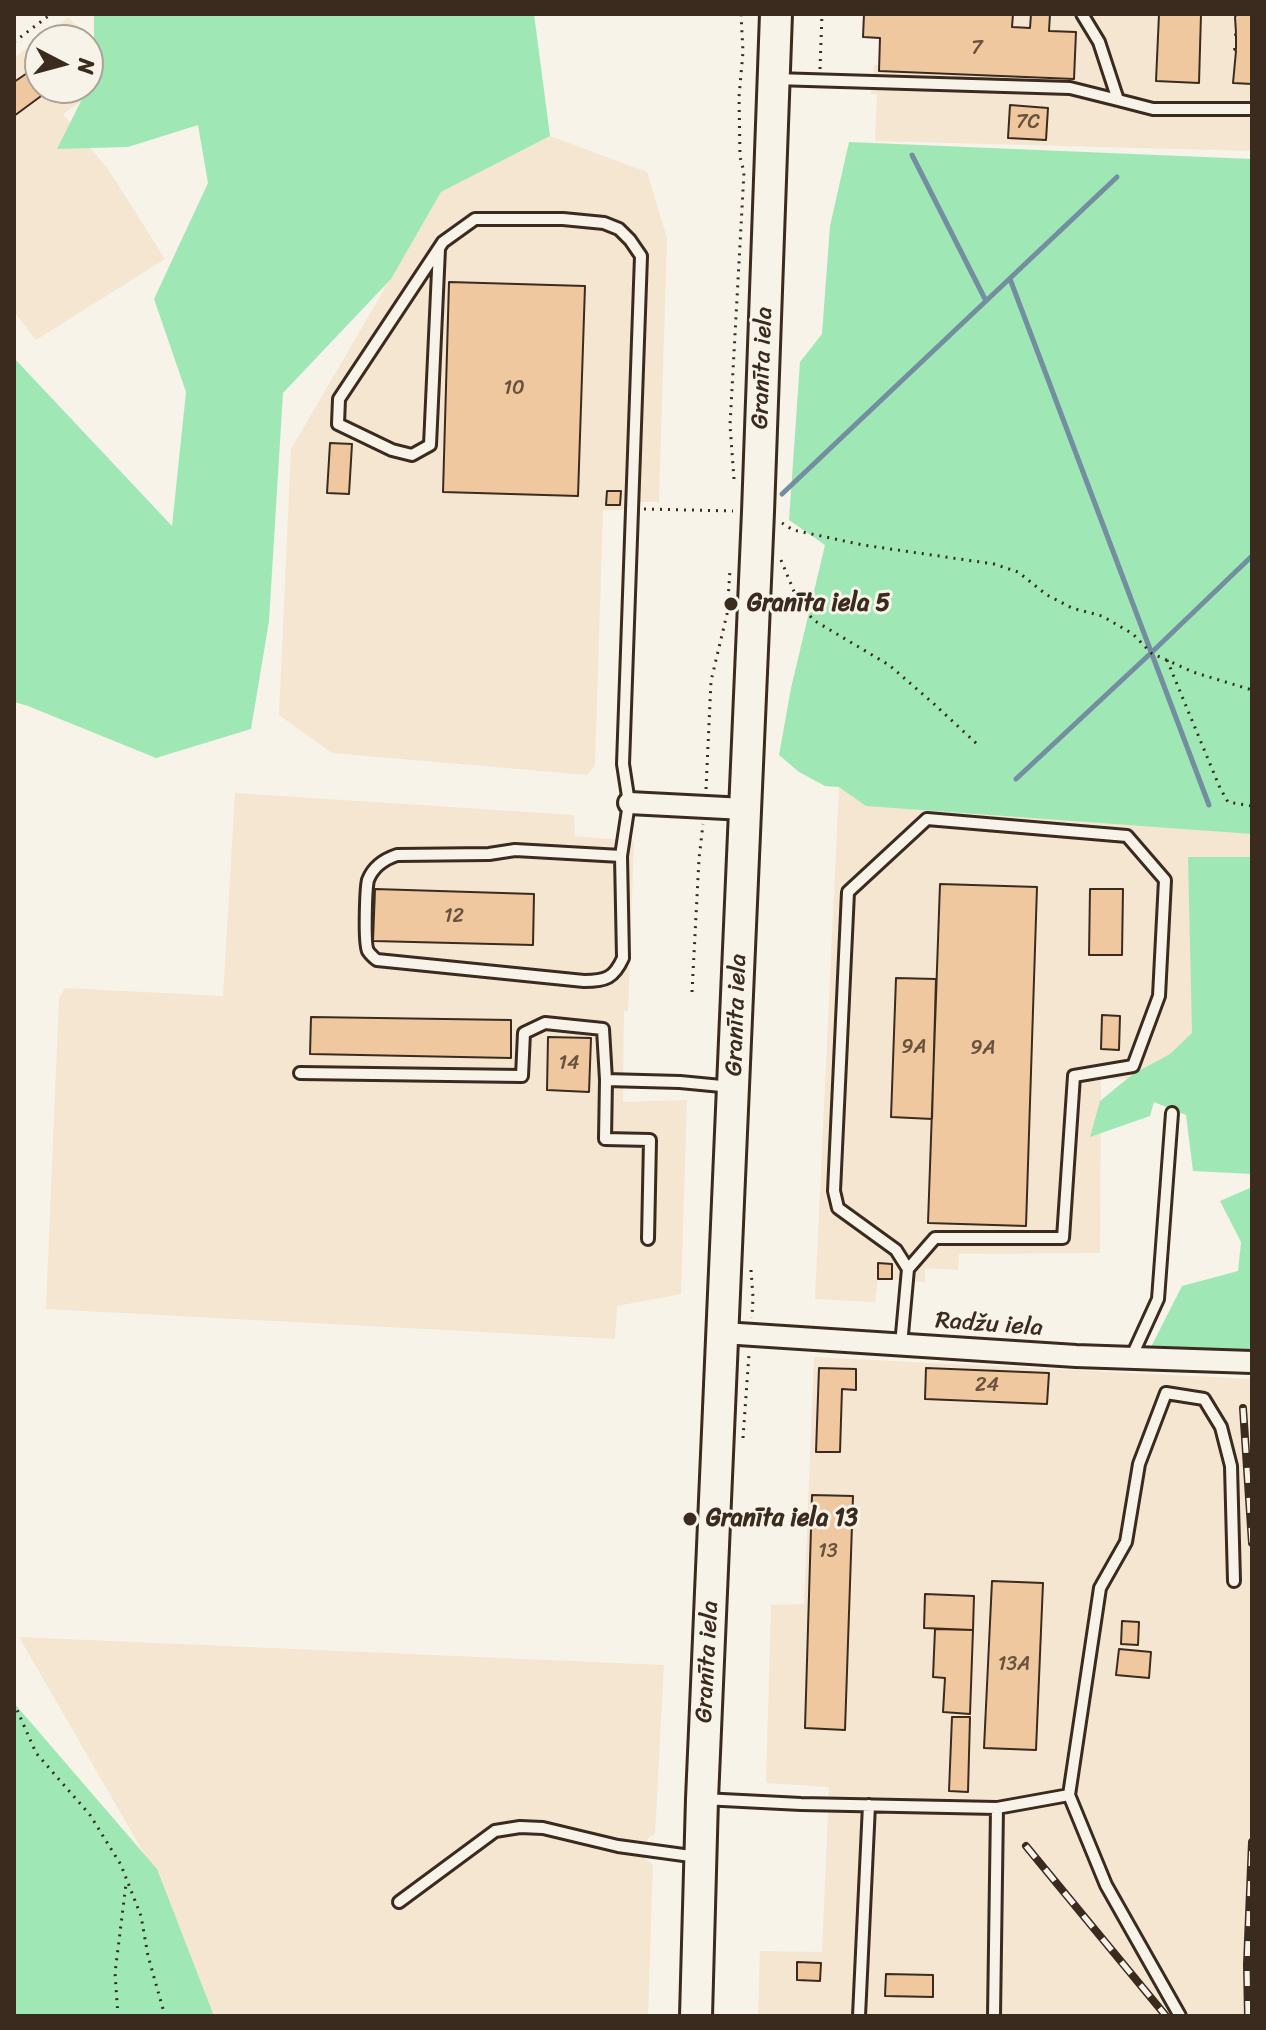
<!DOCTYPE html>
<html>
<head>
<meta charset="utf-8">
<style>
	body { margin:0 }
	#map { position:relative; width:1266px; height:2030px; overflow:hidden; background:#f7f3e8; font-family:Sriracha,sans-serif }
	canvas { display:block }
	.frame { position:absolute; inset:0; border:16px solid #3b2a1e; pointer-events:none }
	.north { position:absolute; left:24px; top:24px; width:80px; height:80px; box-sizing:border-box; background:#f7f3e8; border:2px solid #aca397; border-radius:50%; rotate:96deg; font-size:22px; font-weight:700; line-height:32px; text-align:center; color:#3b2a1e }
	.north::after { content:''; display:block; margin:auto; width:28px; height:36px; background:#3b2a1e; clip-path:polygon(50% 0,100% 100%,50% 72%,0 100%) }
</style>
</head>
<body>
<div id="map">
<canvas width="1266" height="2030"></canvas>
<div class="frame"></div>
<div class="north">N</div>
</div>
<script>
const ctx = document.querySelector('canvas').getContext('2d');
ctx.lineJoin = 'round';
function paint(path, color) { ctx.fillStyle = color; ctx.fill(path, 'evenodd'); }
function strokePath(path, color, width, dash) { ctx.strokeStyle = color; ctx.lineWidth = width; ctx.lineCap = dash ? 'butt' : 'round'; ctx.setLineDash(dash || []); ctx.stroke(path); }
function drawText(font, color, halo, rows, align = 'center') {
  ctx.font = font + ' Sriracha,sans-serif'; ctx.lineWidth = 6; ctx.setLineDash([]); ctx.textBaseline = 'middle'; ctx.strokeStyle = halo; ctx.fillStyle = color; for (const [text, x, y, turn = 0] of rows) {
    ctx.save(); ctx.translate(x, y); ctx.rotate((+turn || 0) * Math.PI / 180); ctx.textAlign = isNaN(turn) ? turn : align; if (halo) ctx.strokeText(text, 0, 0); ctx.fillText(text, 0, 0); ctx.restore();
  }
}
const built = new Path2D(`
	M864,14H1252V151L875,141L877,94H871L874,65H879L880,38L863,37Z
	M69,17L85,40H40V88H88V44L113,79L63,114L110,172L165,259L36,340L14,312V58Z
	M550,136L647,172L667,238L659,502H639L622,510H603L595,766L587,775L332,753L279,715L291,449L441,192Z
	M839,787L1252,815V1083L1101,1078L1100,1253L959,1254L958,1270L925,1268V1282L878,1279L875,1302L815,1299Z
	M235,793L574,815L575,836L634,841L628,1011H624L623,1102L687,1100L681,1294L617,1306L615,1339L46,1309L59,998L65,988L223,996Z
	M814,1357L1252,1379V2016H758L760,1951L822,1952L829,1787L766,1783L771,1605L804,1604Z
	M19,1637L664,1665L655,1834L648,1838L645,1858L653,1865L648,2016H185L157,1876Z`);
const green = new Path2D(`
	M96,14H534L550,136L441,192L391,279L283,393L269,621L251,729L156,758L28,706L14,702V358L172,526L186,392L154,299L208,183L198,125L128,147L57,149L94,75V16Z
	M849,142L1252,159V834L866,806L839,787L825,786L799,772L779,755L791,688L825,545L789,520L800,362L822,334L830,226Z
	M1188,857H1252V1174L1193,1171L1186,1115L1154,1102L1150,1116L1090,1137L1100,1101L1133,1074L1170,1054L1192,1033Z
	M1252,1187V1350L1151,1347L1182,1286L1238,1271L1241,1242L1220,1201Z
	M14,1703L157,1869L214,2016H14Z`);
const stream = new Path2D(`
	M912,155L986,301
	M1010,279L1209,805
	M782,494L1117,177
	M1016,779L1151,653L1252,556`);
const building = new Path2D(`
	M864,14H1013L1012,27L1030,28L1031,14H1050L1049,31L1076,32L1074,79L879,71L880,38L863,37Z
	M1159,14H1201L1199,83L1156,81Z
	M1234,14H1252V84L1233,83L1236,51L1234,49H1236V35H1235L1236,33L1235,17L1237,14Z
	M39,65L40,88H52L14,116V82Z
	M1010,105L1048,108L1046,140L1008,138Z
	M449,282L585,286L578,496L443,492Z
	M330,443L352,444L349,494L327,493Z
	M607,491H621L620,505H606Z
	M940,884L1037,887L1026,1226L928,1223Z
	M375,889L534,894L533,945L373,941Z
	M1090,889H1123L1122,955H1089Z
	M896,978L936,979L932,1119L891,1117Z
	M1102,1015L1120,1016L1119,1050L1101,1049Z
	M311,1017L511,1020V1058L310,1054Z
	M548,1037L591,1038L589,1092L547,1090Z
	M878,1263L892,1264V1279H878Z
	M819,1368L856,1369V1390L842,1389L840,1452H816Z
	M926,1368L1049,1373L1047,1404L925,1399Z
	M812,1495L853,1496L845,1730L805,1728Z
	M992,1581L1043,1583L1036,1750L984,1748Z
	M925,1594L974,1596L973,1630L924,1628Z
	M1122,1621L1139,1622L1138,1645L1121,1644Z
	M935,1629L973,1630L970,1714L943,1712L945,1678L933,1677Z
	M1119,1649L1151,1652L1149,1678L1116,1675Z
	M952,1717H970L968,1792L949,1791Z
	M797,1962L821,1963L820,1981L797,1980Z
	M886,1974L933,1975V1997L885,1996Z`);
const path = new Path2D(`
	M14,42L51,14
	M820,69L822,14
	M734,479L730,425L744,172L740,157L739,97L743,52L741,14
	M644,509L733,511
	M782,523L793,530L863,545L994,564L1018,572L1047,595L1072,608L1102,616L1133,634L1151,653L1193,672L1252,690
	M781,560L800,606L815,621L889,665L933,703L977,744
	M1167,660L1220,788L1228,802L1252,806
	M706,789L711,681L727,614L730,570
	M692,992L699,859L703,824
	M751,1270L753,1297L752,1318
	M743,1438L749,1354
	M14,1703L36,1753L90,1815L121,1865L141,1916L148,1956L165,2016
	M118,2016L115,1973L126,1884`);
const lane = new Path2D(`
	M775,79L1070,88L1118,100L1099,42L1082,14
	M1118,100L1153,109H1252
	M439,249L430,445L412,455L392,450L338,424L339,399L443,242L475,219H563L604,223L619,229L630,240L641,256L623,764L629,803L621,856L623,958C614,978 606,981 584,981L377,960C375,959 369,953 368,951C364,944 366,888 368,880C373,867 385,859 397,855L489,854L515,850L621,856
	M300,1073L522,1076L524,1033L545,1023L603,1029L606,1080L680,1082L732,1087
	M606,1080L605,1139L650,1140L648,1239
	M901,1345L908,1269L896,1250L838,1208L834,1191L848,892L927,819L1127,836L1165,880L1159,996L1133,1066L1074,1076L1063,1238H935L908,1269
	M1131,1358L1158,1299L1172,1113
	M1069,1795L1106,1885L1180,2016
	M703,1799L801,1804L997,1808L994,2016
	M997,1808L1069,1795L1100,1588L1126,1542L1139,1464L1166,1393L1204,1399L1221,1427L1231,1466L1234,1581
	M399,1902L495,1831L520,1827L543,1828L618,1846L698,1857
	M859,2016L869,1805`);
const street = new Path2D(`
	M629,803L745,809
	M723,1333L1076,1356L1252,1362`);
const secondary = new Path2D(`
	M696,2016L702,1799L758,512L776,14`);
const rail = new Path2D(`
	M1243,1408L1252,1543
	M1026,1846L1166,2016
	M1248,2016L1247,1965L1252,1842`);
const markers = [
	[731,604,8,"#3b2a1e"],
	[690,1519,8,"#3b2a1e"]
];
const numberNames = [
	["7",977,49],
	["7C",1028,123],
	["10",514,389],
	["12",454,917],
	["9A",914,1048],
	["9A",983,1049],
	["14",569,1064],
	["24",987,1386],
	["13",828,1552],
	["13A",1014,1665]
];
const streetNames = [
	["Granīta iela",763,368,-88],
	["Granīta iela",737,1015,-88],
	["Radžu iela",989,1325,4],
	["Granīta iela",708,1662,-87]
];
const poiNames = [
	["Granīta iela 5",747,604],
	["Granīta iela 13",706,1519]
];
paint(built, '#f5e6d2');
paint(green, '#9fe8b6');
strokePath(stream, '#728ea0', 5);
paint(building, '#f0c8a0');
strokePath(building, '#3b2a1e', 2);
strokePath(lane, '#3b2a1e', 16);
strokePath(street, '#3b2a1e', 26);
strokePath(secondary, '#3b2a1e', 36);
strokePath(path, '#3b2a1e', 3, [2, 6]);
strokePath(lane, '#f7f3e8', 10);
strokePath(street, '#f7f3e8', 20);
strokePath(secondary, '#f7f3e8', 30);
strokePath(rail, '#3b2a1e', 8);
strokePath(rail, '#f7f3e8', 5, [15]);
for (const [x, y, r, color] of markers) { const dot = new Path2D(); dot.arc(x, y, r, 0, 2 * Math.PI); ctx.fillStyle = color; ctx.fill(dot); strokePath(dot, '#f7f3e8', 3); }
drawText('20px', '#68523e', null, numberNames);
drawText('24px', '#3b2a1e', '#f7f3e8', streetNames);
drawText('bold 24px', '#3b2a1e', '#f7f3e8', poiNames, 'left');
</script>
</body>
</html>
